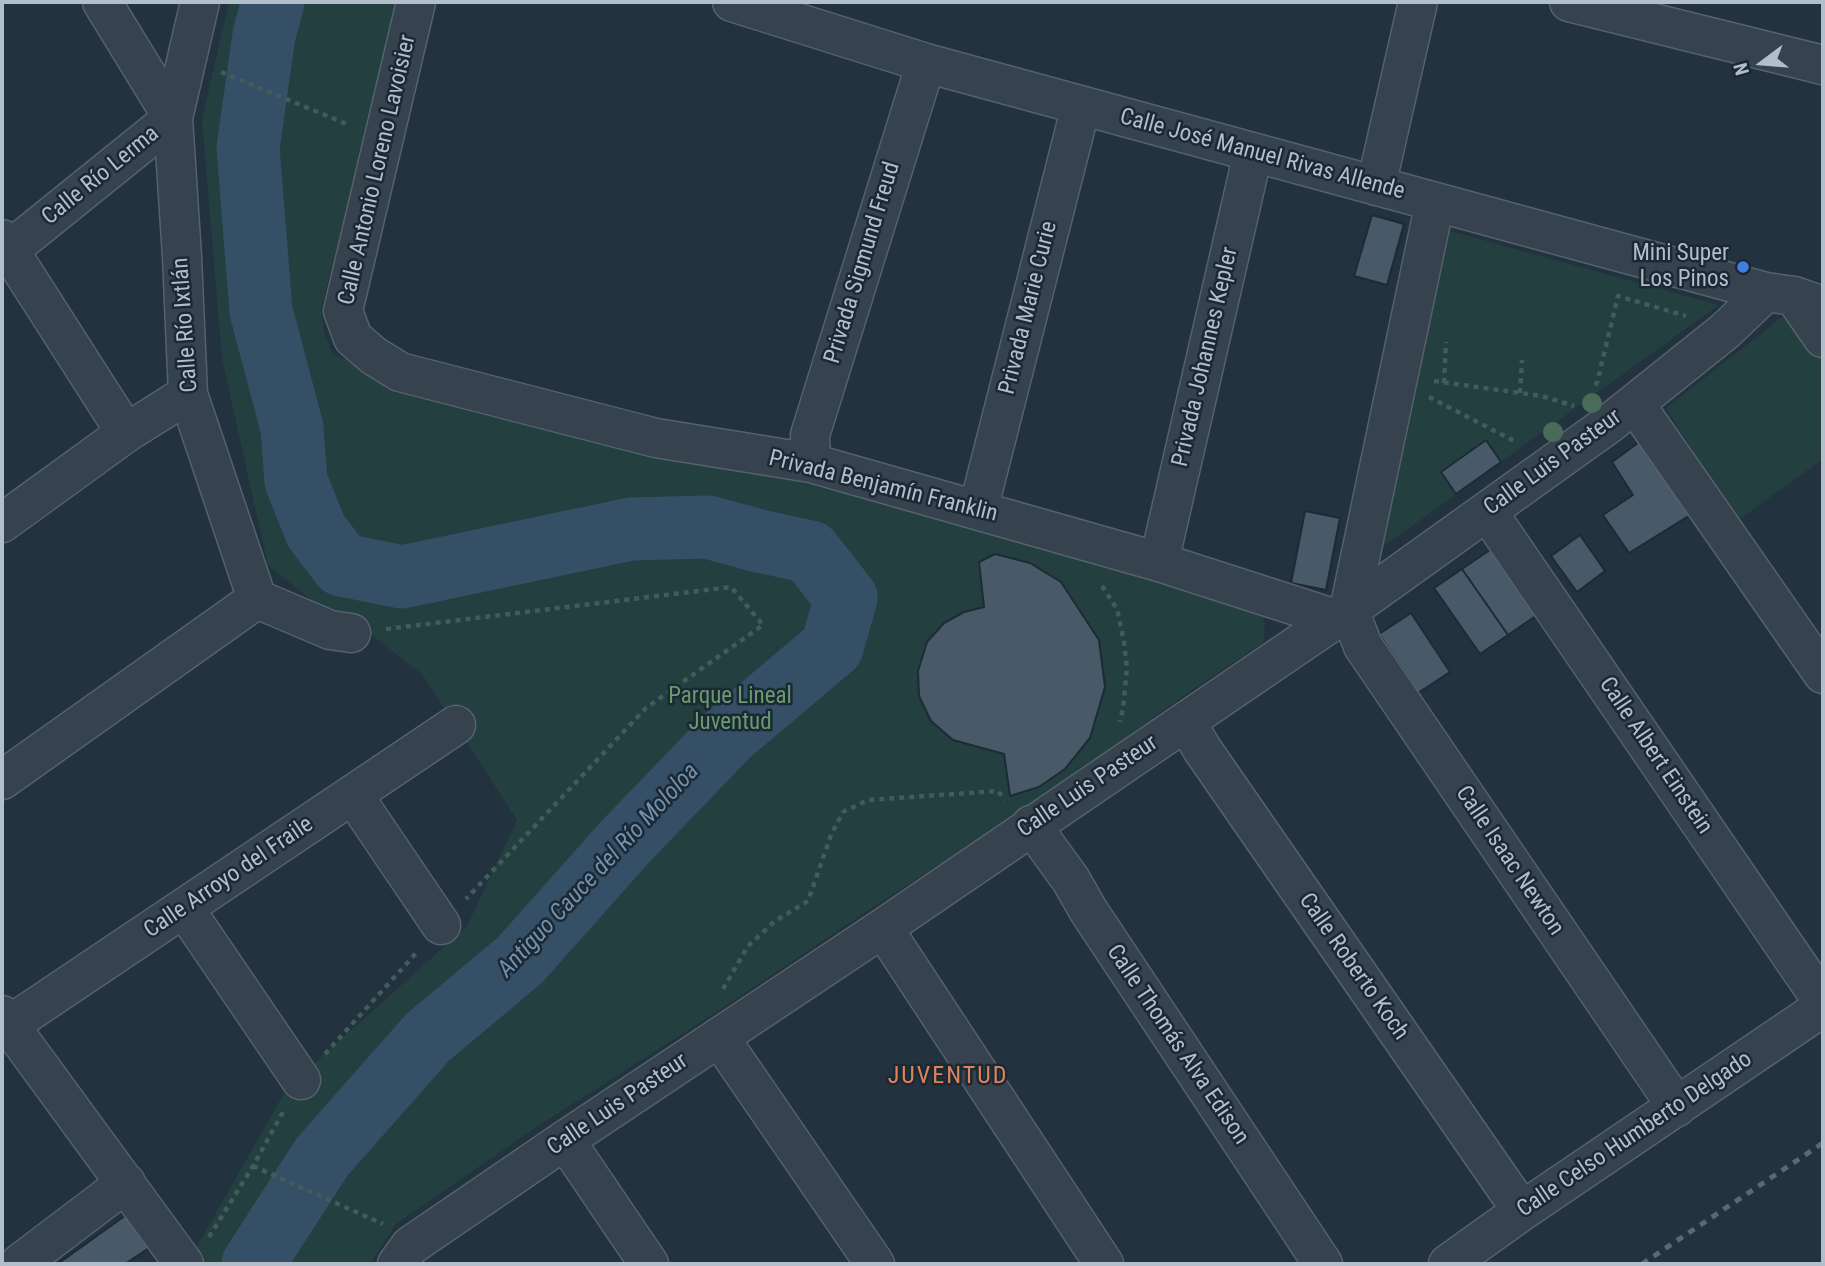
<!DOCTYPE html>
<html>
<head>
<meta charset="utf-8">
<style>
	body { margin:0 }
	#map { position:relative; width:1825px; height:1266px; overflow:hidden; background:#22323f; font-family:"Roboto Condensed",sans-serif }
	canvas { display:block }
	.frame { position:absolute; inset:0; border:4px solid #b2beca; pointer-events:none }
	.north { position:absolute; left:1727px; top:28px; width:70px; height:70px; -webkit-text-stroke:5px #1c2833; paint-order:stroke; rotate:254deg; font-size:19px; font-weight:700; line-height:28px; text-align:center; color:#b2beca }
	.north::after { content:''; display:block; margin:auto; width:24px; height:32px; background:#b2beca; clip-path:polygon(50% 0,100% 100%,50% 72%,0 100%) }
</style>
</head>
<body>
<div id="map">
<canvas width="1825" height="1266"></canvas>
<div class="frame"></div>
<div class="north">N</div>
</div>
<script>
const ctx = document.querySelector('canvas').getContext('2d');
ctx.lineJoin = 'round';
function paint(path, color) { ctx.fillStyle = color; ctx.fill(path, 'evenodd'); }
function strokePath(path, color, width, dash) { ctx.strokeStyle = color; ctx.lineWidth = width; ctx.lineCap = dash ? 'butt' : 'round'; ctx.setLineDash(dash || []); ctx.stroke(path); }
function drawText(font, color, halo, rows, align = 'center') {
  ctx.font = font + ' "Roboto Condensed",sans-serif'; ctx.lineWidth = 5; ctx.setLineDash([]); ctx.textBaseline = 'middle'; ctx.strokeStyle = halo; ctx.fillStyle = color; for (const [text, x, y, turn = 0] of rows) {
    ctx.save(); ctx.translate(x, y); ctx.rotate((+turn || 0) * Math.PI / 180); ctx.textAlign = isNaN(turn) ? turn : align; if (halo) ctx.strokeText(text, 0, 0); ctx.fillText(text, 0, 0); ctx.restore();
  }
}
const green = new Path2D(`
	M229,2H403L321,308L324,332L333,355L484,402L780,476L1248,600C1267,614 1266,621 1263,643L1192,690L1074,774L965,849L885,899L718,1011L535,1128L396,1224L370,1264H187L287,1088L467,926L517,820L422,674L353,621L330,615L268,565L222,359L202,119Z
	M1443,229L1719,305L1366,559Z
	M1791,310L1823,357V459L1737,521L1666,408Z`);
const river = new Path2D(`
	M253,1264L322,1157L428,1037L520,960L626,841L728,735L832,647L846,598L810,552L759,541L708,527L631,529L402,577L342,565L316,531L296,481L292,428L261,311L248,148L264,35L273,2`);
const building = new Path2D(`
	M1372,215L1404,224L1387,285L1354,276Z
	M1646,437L1695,512L1629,553L1603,515L1633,495L1612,462Z
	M1486,440L1501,462L1456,494L1441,472Z
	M1305,511L1340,518L1326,590L1291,583Z
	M1580,535L1605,571L1577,592L1551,556Z
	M1494,547L1540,613L1508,635L1462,569Z
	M995,554L1030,563L1061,582L1099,640L1105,687L1090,738L1065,769L1039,787L1010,796L1004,754L953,740L931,721L919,696L918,671L927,642L944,623L964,612L984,607L979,562Z
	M1462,569L1508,635L1480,654L1434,588Z
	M1411,613L1450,672L1418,693L1379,634Z
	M126,1215L149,1248L125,1264H60L59,1263Z`);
const path = new Path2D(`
	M221,72L349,125
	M1434,381L1542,396L1574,406
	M1444,383L1446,342
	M1595,385L1597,383L1618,296L1686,316
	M1520,393L1522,360
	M1429,397L1518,443
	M1102,586L1117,609L1124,642L1127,668L1123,708L1120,722
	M386,629L731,587L763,625L646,708L466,899
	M723,989L748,946L775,921L808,901L831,835L843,812L868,800L998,791L1005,800
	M325,1054L418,951
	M253,1166L383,1224
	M209,1237L253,1166L283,1112`);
const minor = new Path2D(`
	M102,2L173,118L182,257L188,394L257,599L330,630L351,633
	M416,2L343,311L353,338L374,356L400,372L656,438L811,463L1159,562L1336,619
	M732,2L926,63L1766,292L1794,296L1823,306
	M1569,2L1823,65
	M1376,186L1418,2
	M1435,202L1349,610L1363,646L1677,1107
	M2,239L126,433
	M2,256L173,118L200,2
	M1794,296L1823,338
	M1635,404L1823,674
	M811,463L810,435L926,63
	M978,510L1081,106
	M1487,511L1823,1002
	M2,523L126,433L188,394
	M1159,562L1253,153
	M1186,722L1202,749L1522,1211
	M2,780L257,599
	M353,795L441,925
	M1031,825L1071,880L1088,910L1323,1264
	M184,908L301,1080
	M883,928L1104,1264
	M2,1015L184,1264
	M2,1030L456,725
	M719,1037L875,1264
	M565,1140L649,1264
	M19,1264L126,1183
	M397,1264L410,1246L565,1140L883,928L1349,610L1610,423L1725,331L1766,292
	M1448,1264L1522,1211L1823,1007`);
const rail = new Path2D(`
	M1642,1264L1823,1143`);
const trees = [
	[1592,403],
	[1553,432]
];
const markers = [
	[1743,267,7,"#3f7fe0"]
];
const streetNames = [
	["Calle José Manuel Rivas Allende",1262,155,15],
	["Calle Antonio Loreno Lavoisier",378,170,-77],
	["Calle Río Lerma",101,176,-39],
	["Privada Sigmund Freud",863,263,-73],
	["Privada Marie Curie",1029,308,-76],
	["Calle Río Ixtlán",186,325,-94],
	["Privada Johannes Kepler",1206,357,-77],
	["Calle Luis Pasteur",1553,463,-36],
	["Privada Benjamín Franklin",883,487,14],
	["Calle Albert Einstein",1655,756,56],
	["Calle Luis Pasteur",1088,787,-34],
	["Calle Isaac Newton",1509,861,56],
	["Calle Arroyo del Fraile",229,878,-34],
	["Calle Roberto Koch",1353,967,55],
	["Calle Thomás Alva Edison",1177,1045,56],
	["Calle Luis Pasteur",618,1105,-34],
	["Calle Celso Humberto Delgado",1635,1135,-34]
];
const poiNames = [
	["Mini Super",1729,254],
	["Los Pinos",1729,280]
];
const parkNames = [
	["Parque Lineal",730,697],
	["Juventud",730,723]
];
const waterNames = [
	["Antiguo Cauce del Río Mololoa",599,871,-47]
];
const neighbourhoodNames = [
	["JUVENTUD",948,1077]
];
paint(green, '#243f40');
strokePath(river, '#354f67', 63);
paint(building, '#485968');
strokePath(building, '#1e2a35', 2);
strokePath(minor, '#55616c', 41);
strokePath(path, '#425c5c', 4.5, [5, 5]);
strokePath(minor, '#36434f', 38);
strokePath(rail, '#586876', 5, [7, 7]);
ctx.fillStyle = '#486c59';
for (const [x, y] of trees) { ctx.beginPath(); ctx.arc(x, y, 10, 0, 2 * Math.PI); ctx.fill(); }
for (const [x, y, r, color] of markers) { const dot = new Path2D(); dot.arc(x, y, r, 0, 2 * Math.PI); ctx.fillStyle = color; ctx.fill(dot); strokePath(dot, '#1c2833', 2.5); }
drawText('23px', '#b2beca', '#1c2833', streetNames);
drawText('23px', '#b2beca', '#1c2833', poiNames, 'right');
drawText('23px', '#689c6e', '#1c2833', parkNames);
drawText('italic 24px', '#7092af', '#1c2833', waterNames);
ctx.letterSpacing = '2px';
drawText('24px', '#db855c', '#1c2833', neighbourhoodNames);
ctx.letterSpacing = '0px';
</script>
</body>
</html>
